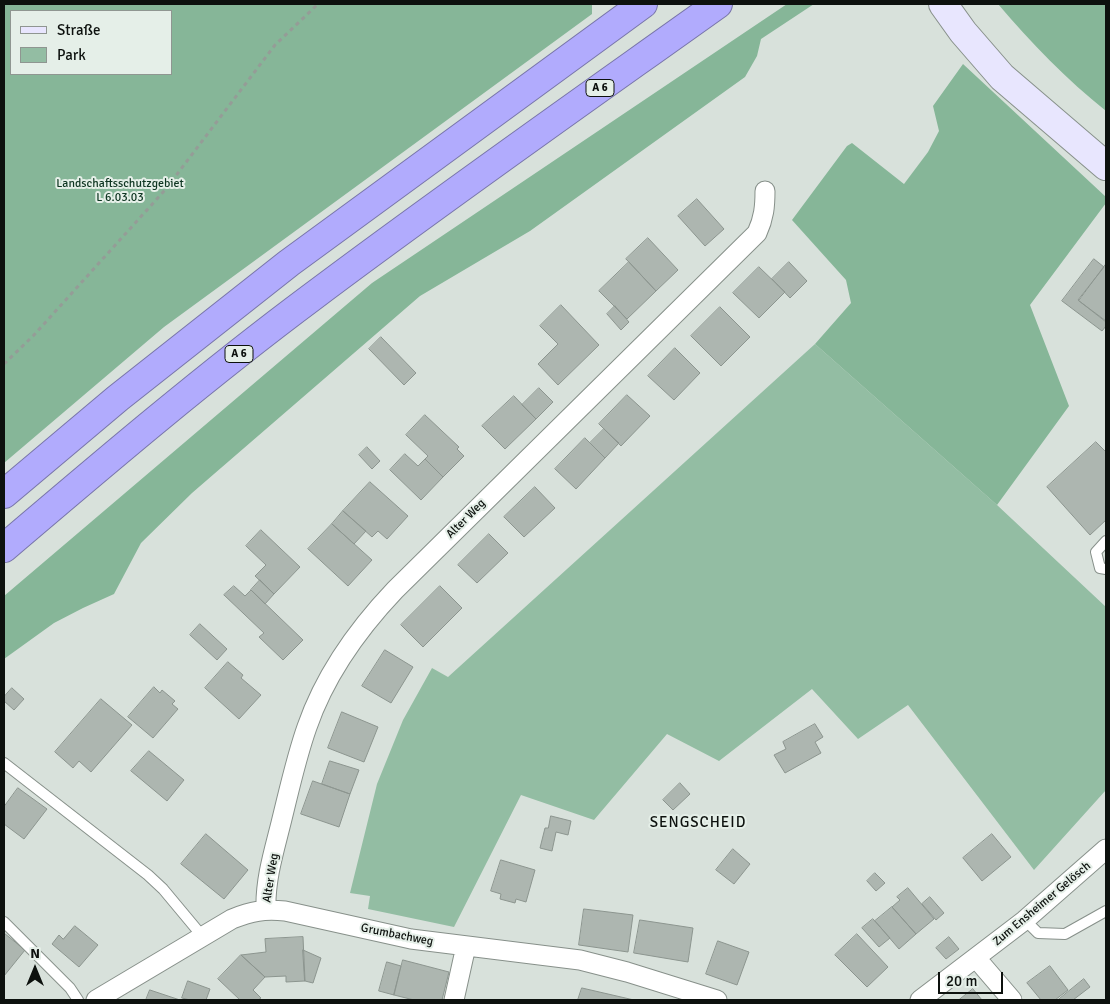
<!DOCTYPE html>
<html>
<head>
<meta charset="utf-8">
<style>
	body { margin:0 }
	#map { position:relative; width:1110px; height:1004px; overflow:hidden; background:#d8e1db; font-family:Signika,sans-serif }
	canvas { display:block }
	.frame { position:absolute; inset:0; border:5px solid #0d110e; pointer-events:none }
	.legend { position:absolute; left:10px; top:10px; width:162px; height:65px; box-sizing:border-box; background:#e5efe8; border:1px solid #8f9691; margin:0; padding:6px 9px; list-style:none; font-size:15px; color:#0d110e }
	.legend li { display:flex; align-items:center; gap:10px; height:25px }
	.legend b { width:25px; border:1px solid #8f9691 }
	.north { position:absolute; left:10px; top:944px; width:50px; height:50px; -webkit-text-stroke:4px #e5efe8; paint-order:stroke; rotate:0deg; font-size:14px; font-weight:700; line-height:20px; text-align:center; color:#0d110e }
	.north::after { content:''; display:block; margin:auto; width:18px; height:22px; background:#0d110e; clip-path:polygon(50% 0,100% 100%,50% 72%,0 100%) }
	.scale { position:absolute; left:938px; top:972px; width:65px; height:22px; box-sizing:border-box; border:2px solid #0d110e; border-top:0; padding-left:6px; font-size:15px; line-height:18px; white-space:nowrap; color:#0d110e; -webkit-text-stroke:4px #e5efe8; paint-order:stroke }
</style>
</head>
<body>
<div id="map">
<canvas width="1110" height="1004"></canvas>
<div class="frame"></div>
<ul class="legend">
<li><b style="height:6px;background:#e8e6fe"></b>Straße</li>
<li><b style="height:14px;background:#93bda3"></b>Park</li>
</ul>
<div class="north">N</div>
<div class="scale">20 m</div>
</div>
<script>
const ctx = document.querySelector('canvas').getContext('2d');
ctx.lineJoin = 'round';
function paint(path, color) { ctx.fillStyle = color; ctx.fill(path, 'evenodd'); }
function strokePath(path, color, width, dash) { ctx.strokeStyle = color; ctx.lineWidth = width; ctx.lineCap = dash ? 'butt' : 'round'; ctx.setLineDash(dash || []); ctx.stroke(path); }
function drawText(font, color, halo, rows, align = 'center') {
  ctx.font = font + ' Signika,sans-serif'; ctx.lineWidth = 4; ctx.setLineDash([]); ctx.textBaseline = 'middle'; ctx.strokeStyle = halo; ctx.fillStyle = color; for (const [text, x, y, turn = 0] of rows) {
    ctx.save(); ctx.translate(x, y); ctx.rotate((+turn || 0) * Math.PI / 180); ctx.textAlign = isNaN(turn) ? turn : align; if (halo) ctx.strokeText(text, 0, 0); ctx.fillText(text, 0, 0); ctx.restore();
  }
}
const green = new Path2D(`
	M815,344L997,505L1106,607V790L1034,870L908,705L858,739L812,689L719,761L667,734L594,820L521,795L454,927L368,909L370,896L350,893L377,784L403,720L432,668L448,677Z`);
const forest = new Path2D(`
	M4,4H592V14L164,327L4,463ZM11,11H171V74H11Z
	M787,4H814L761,39L757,56L745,77L530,231L420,296L192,493L141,543L114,594L83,608L54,623L4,659V596L372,283Z
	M998,4H1106V111C1067,80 1031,43 998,4Z
	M963,64L1106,197V203L1030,305L1069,406L997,505L815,344L851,303L846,280L792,220L847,146L852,143L904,184L928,152L939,131L933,106Z`);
const building = new Path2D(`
	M697,199L724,229L705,246L678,216Z
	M648,238L678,270L656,291L626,259Z
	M1094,259L1104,267L1078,300L1106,322V326L1102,331L1062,301Z
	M629,262L656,291L627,319L599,291Z
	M789,262L807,281L790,298L772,279Z
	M1106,264V321L1079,301Z
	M759,267L785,292L759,318L733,293Z
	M561,305L599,345L558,385L538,364L558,344L540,326Z
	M615,306L629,322L621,330L607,314Z
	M720,307L750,337L721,366L691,336Z
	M381,337L416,373L404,385L369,349Z
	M675,348L700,373L674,400L648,376Z
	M539,388L553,402L536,419L522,405Z
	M627,395L650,416L621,446L599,424Z
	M514,396L536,419L505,449L482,426Z
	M425,415L459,447L457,449L464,456L443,477L425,459L428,456L406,435Z
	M604,429L619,443L605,458L590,443Z
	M585,438L605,458L576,489L555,469Z
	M1096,442L1105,451L1106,450V520L1090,535L1047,487Z
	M367,447L380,461L372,469L359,455Z
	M405,454L418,466L425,459L443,477L421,500L390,470Z
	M370,482L408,516L387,539L378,531L372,537L343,511Z
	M535,487L555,508L524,537L504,517Z
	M343,511L366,531L354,544L332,524Z
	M332,524L372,560L348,586L308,549Z
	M261,530L300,567L274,594L255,576L266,565L246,546Z
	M489,534L508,553L477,583L458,565Z
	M260,580L274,594L265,604L251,590Z
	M234,586L245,596L251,590L303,640L283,660L259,637L264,633L224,595Z
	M440,586L462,608L423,647L401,625Z
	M200,624L227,649L217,660L190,635Z
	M385,650L413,667L391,703L362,686Z
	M228,662L243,675L241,678L261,695L239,719L205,688Z
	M154,687L160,693L162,690L175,701L172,704L178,709L153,738L128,717Z
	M12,688L24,699L14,710L4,701V697Z
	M101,699L132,725L91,772L79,761L73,768L55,752Z
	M342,712L378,727L364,762L328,748Z
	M815,724L823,737L815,742L821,753L785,773L774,755L786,749L783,742Z
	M149,751L184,780L167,801L131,771Z
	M330,761L359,770L350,794L322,784Z
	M313,781L350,794L339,827L301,814Z
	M680,783L690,794L673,810L663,800Z
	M18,788L47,809L24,839L4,824V807Z
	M551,816L571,821L568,835L556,832L552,851L540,848L545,828H548Z
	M206,834L248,870L224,899L181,864Z
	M992,834L1011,857L982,881L963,858Z
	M733,849L750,864L734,884L716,870Z
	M501,860L535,870L526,902L516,899L515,903L500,899L501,894L491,891Z
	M875,873L885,883L876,891L867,881Z
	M908,888L934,919L916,934L892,907L900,900L897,897Z
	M930,897L944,913L936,920L922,904Z
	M892,907L916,934L899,949L875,921Z
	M584,909L633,915L628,952L579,945Z
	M873,919L890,938L879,947L862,928Z
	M640,920L693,928L688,962L634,953Z
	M75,926L98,945L79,967L52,944L59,935L63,939Z
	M4,933L25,950L4,976Z
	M857,934L888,967L867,987L835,955Z
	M303,937L305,981L286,982V976L265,977L241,955L266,952L265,939Z
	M949,937L959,949L946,959L936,948Z
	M718,941L749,952L737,985L706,974Z
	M303,950L321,958L313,983L305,981Z
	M241,955L265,977L253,990L261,998L258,1000H240L218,979Z
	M403,960L449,972L442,1000H414L394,995Z
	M387,962L401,966L394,995L379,991Z
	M1050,966L1068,990L1055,1000H1041L1027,983Z
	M1084,979L1090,987L1073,1000H1058Z
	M188,981L210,989L206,1000H190L182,998Z
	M582,988L634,1000H578Z
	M973,989L982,1000H959Z
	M150,990L180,1000H146Z`);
const path = new Path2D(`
	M4,364L34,335L165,190L275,45L318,4`);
const lane = new Path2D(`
	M1106,541L1096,552L1100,568L1106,569
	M4,763L148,875L163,889L203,937
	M1025,920L1038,933L1065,934L1106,911
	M4,922L70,988L78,1000`);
const street = new Path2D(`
	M266,909C265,880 274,851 281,823C289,791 296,758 307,727C325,675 358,629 395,590L757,233C764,218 765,206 765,191
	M976,958L1012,1000
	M96,1000L232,919C252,911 264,909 285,911L411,939L580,960L627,972L717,1000
	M454,1000L466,946
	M920,1000L1025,920L1106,849`);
const secondary = new Path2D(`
	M943,4L963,32L1002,77L1106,166`);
const highway = new Path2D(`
	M4,494L118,398L289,263L643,4
	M4,548C105,462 206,376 312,297C445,197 582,101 718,4`);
const shields = [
	[600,88,28],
	[239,354,28]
];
const shieldNames = [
	["A 6",600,88],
	["A 6",239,354]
];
const parkNames = [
	["Landschaftsschutzgebiet",120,184],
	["L 6.03.03",120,198]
];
const streetNames = [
	["Alter Weg",466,519,-45],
	["Alter Weg",271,878,-81],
	["Zum Ensheimer Gelösch",1042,904,-40],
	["Grumbachweg",397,935,11]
];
const quarterNames = [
	["SENGSCHEID",698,823]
];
paint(green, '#93bda3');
paint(forest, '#86b698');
paint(building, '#adb6b0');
strokePath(building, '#8c958f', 1);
strokePath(lane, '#87908a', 12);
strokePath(street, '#87908a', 21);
strokePath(secondary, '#87908a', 30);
strokePath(highway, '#7875a9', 30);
strokePath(path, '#959c97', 3, [4, 4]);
strokePath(lane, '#fff', 10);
strokePath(street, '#fff', 19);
strokePath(secondary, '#e8e6fe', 28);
strokePath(highway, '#b1abfd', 28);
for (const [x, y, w] of shields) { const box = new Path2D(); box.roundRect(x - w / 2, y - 8.5, w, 17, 4); ctx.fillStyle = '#e5efe8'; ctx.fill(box); strokePath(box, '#0d110e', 1); }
drawText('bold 11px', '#0d110e', null, shieldNames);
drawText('12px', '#0f3622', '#e5efe8', parkNames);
drawText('12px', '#0d110e', '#e5efe8', streetNames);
ctx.letterSpacing = '1px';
drawText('15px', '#0d110e', '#e5efe8', quarterNames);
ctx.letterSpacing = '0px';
</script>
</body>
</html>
